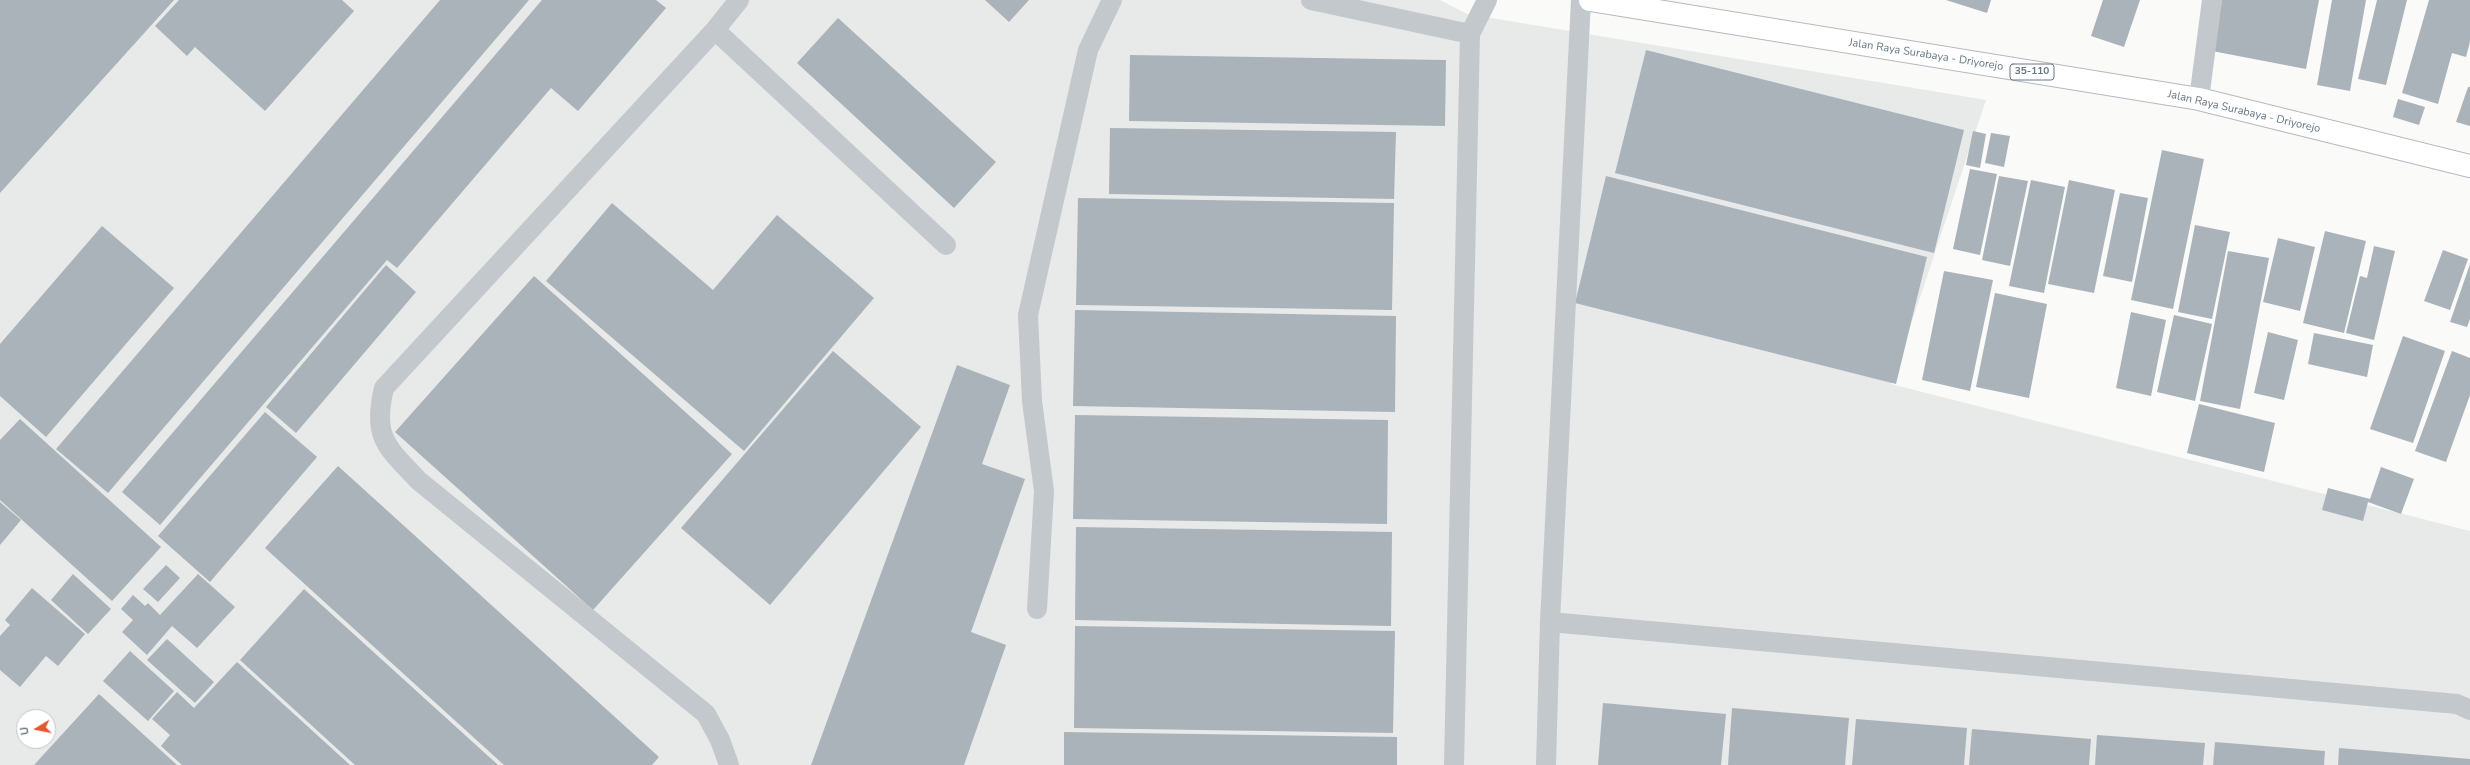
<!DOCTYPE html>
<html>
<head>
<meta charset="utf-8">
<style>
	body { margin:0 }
	#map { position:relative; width:2470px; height:765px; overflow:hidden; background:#fafaf8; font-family:"Nunito Sans",sans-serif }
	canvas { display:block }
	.north { position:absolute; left:16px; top:709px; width:40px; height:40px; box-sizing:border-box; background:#fff; border:1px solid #c1c8cd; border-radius:50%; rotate:260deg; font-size:11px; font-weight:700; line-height:16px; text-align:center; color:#657683 }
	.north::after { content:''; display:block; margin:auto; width:14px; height:18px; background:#e4572e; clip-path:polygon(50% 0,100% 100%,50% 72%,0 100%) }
</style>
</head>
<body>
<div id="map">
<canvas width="2470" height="765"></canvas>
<div class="north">U</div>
</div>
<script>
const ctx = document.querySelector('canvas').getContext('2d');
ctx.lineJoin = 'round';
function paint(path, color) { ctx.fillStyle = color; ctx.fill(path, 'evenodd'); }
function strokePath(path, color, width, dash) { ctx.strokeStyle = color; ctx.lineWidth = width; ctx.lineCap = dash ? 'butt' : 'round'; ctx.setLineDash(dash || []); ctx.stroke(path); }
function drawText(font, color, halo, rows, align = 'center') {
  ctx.font = font + ' "Nunito Sans",sans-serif'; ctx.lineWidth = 4; ctx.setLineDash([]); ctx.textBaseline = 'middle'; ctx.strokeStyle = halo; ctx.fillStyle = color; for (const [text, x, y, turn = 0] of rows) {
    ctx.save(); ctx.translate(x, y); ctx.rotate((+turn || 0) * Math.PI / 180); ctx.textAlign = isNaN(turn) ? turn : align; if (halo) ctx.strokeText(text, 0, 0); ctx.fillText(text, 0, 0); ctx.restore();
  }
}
const built = new Path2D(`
	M0,0H1440L1467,14L1986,100L1891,384L2470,531V765H0ZM24,717H48V741H24Z`);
const building = new Path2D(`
	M0,0H174L0,193Z
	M179,0H342L354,11L265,111L195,47L187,56L155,26Z
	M440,0H529L108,493L56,449Z
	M542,0H656L666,8L578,111L551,88L397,268L387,260L160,525L122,492Z
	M985,0H1029L1009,22Z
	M1946,0H1991L1987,13Z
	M2103,0H2140L2124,47L2091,36Z
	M2222,0H2319L2306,69L2212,51Z
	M2332,0H2366L2350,91L2317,85Z
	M2377,0H2407L2386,85L2358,79Z
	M2429,0H2470V42L2466,57L2452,53L2438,104L2402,93Z
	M838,18L996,162L954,208L797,63Z
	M1646,50L1964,130L1934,253L1615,173Z
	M1130,55L1446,60L1445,126L1129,121Z
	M2468,87H2470V126L2456,122Z
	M2398,99L2425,107L2419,125L2393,117Z
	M1110,128L1396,132L1394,199L1109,194Z
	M1973,131L1986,134L1980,168L1966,165Z
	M1991,133L2010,136L2004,167L1985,163Z
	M2162,150L2204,159L2173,309L2131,300Z
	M1970,169L1997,174L1980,255L1953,249Z
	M1606,176L1927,257L1896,384L1575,303Z
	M1999,176L2028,181L2010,266L1982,260Z
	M2031,180L2065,187L2044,293L2009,286Z
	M2069,180L2115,190L2094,293L2048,284Z
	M2120,193L2148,198L2132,282L2103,276Z
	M1078,198L1394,203L1392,310L1076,305Z
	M612,203L713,290L777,215L874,298L744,451L546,281Z
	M2195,225L2230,232L2212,319L2178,312Z
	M102,226L174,288L46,437L0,396V344Z
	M2325,231L2366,241L2344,333L2303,323Z
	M2278,238L2315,247L2300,311L2263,302Z
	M2374,246L2395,251L2374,340L2346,333L2360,276L2367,278Z
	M2443,250L2468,259L2450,310L2424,301Z
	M2228,251L2269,258L2240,409L2200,401Z
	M2470,264V319L2467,327L2450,322Z
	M386,265L416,292L296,433L266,407Z
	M1944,271L1993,280L1970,391L1922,380Z
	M534,276L732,454L593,610L395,432Z
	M1995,293L2047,304L2029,398L1976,387Z
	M1075,310L1396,316L1395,412L1073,406Z
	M2131,312L2166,320L2151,396L2116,388Z
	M2174,315L2212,324L2195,401L2157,392Z
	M2268,332L2298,340L2284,400L2254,393Z
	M2314,333L2373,345L2367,377L2308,364Z
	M2403,336L2445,351L2413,443L2370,429Z
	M833,351L921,427L770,605L681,528Z
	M2452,351L2470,358V395L2446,462L2415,451Z
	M957,365L1010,385L982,464L1025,479L971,632L1006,645L964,765H811Z
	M2199,404L2275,423L2264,472L2187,453Z
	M265,412L317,457L210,582L158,536Z
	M1075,415L1388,420L1387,524L1073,519Z
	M20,419L161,547L112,601L0,500V440Z
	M338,466L659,757L652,765H504L265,548Z
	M2381,467L2414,479L2401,514L2368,502L2363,521L2322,510L2328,488L2370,499Z
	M0,502L21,520L0,545Z
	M1076,527L1392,532L1391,626L1075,620Z
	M166,565L180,578L158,602L143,589Z
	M73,574L111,609L88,634L51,600Z
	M198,574L235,607L197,648L172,626L147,655L122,632L133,620L121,609L133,595L145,606L148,603L160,615Z
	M32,588L85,634L58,666L46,656L20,687L0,670V636L10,625L5,620Z
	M304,589L498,765H355L240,660Z
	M1075,626L1395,631L1393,733L1074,728Z
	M167,639L214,682L195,703L147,660Z
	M130,651L174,691L148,721L103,681Z
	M237,662L350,765H182L161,746L170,735L152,719L177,692L194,708Z
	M99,694L177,765H34Z
	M1603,703L1726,714L1721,765H1598Z
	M1732,708L1849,718L1845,765H1728Z
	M1856,719L1967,728L1964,765H1852Z
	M1972,729L2091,739L2089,765H1969Z
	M1064,732L1397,737V765H1064Z
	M2097,735L2205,743L2203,765H2095Z
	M2215,742L2325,751L2324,765H2213Z
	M2339,748L2470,759V765H2338Z`);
const lane = new Path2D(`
	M1311,0L1470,34L1454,765
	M715,30L946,245
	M1470,34L1487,0
	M2199,99L2212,0
	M1037,609L1044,491L1032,401L1028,315L1088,50L1112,0
	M1550,622L2457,704L2470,710
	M729,765L720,740L706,714L419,481C387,447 372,438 384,388L715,30L739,0
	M1546,765L1550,622L1581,0`);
const primary = new Path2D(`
	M1590,0L2199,99L2470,166`);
const shields = [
	[2032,72,44]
];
const shieldNames = [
	["35-110",2032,72]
];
const streetNames = [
	["Jalan Raya Surabaya - Driyorejo",1926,55,9],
	["Jalan Raya Surabaya - Driyorejo",2244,112,13]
];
paint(built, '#e8e9e9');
paint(building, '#aab3b9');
strokePath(primary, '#b5babe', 24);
strokePath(lane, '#c3c8cc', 20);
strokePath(primary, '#fff', 22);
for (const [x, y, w] of shields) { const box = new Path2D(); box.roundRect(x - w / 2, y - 8, w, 16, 3); ctx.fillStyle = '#fff'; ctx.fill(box); strokePath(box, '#657683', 1); }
drawText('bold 10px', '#657683', null, shieldNames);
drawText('11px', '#657683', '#fff', streetNames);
</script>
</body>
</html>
